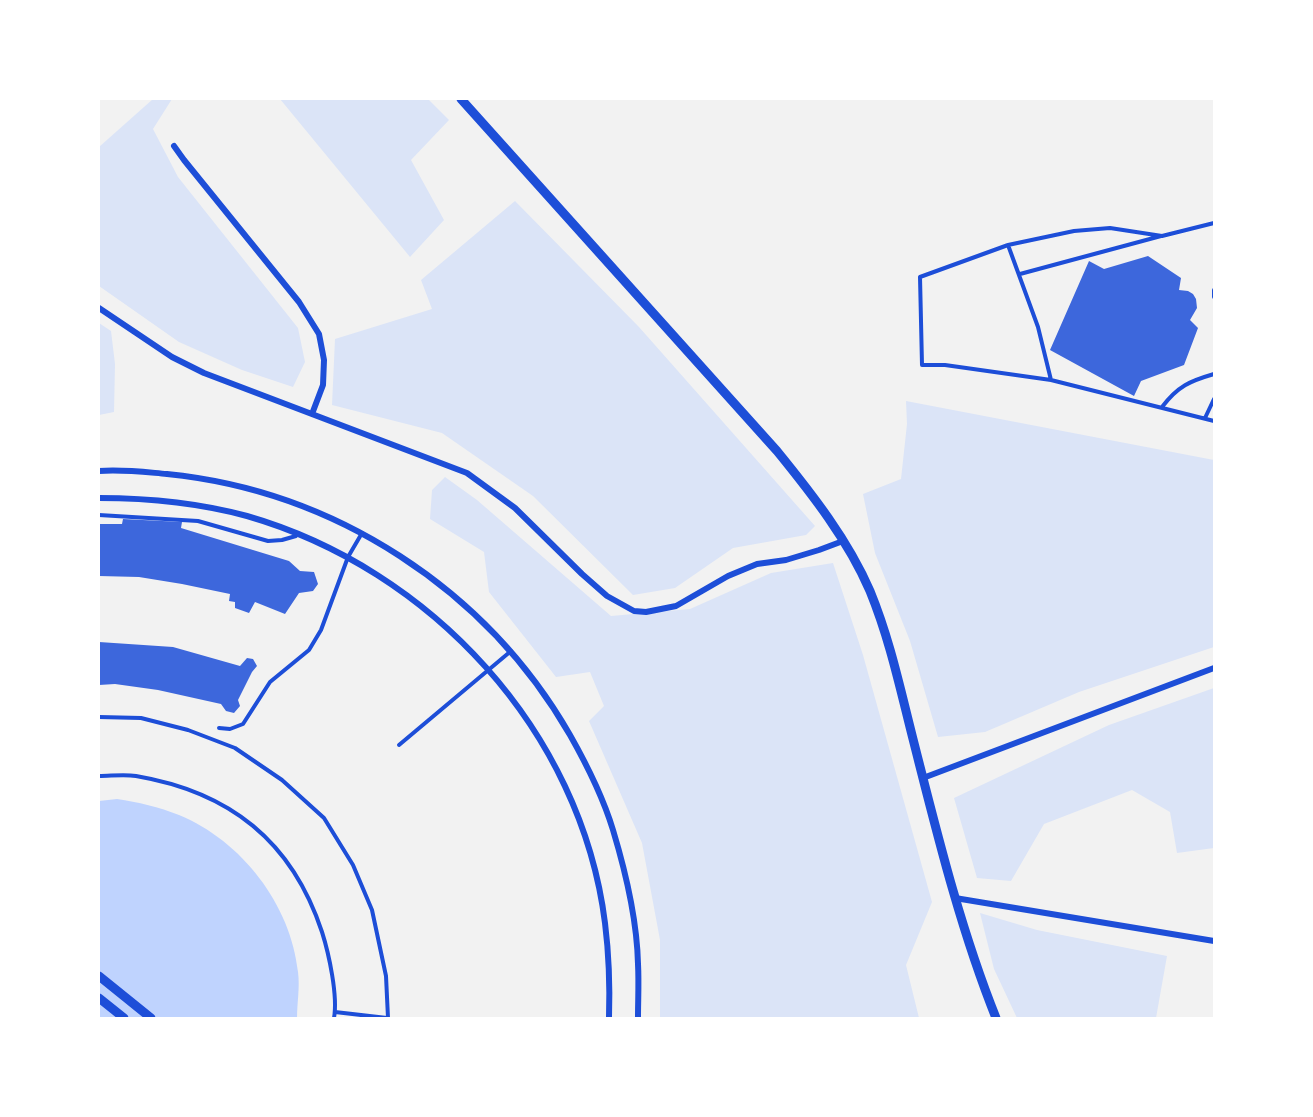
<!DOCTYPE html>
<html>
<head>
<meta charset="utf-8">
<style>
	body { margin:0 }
	#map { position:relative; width:1313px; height:1117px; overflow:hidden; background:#f2f2f2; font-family:Figtree,sans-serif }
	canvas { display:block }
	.frame { position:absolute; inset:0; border:100px solid #fff; pointer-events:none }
</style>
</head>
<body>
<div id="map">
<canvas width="1313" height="1117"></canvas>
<div class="frame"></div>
</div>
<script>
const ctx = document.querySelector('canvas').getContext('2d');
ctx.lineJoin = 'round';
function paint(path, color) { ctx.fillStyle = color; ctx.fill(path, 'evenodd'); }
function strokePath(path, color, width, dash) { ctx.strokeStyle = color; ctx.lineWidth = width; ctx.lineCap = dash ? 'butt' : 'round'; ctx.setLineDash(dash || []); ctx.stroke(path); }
const green = new Path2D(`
	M153,99H172L153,129L178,177L298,328L305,362L293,387L242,370L179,342L99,286V147Z
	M280,99H428L449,120L411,160L444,220L410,257Z
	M515,201L639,327L815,526L806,535L733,548L675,588L633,595L533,496L442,433L332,405L335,339L432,309L421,280Z
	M99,323L111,331L115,364L114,412L99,415Z
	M906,401L1214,460V647L1079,692L985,732L938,737L910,641L875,553L863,494L901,479L907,424Z
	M445,477L477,500L611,616L690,609L771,573L833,563L863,655L932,902L906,965L919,1018H660V940L642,843L589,721L604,706L590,672L556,677L489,592L484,552L430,519L432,490Z
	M1214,688V848L1177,853L1170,812L1132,790L1044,824L1011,881L977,878L954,798L1109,725Z
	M980,913L1037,930L1167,956L1156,1018H1017L994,969Z`);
const water = new Path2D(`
	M117,799C138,802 159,807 179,815C242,841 291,905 298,972C300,987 297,1003 297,1018H99V801Z`);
const building = new Path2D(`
	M1148,256L1181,278L1179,290L1188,291L1193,294L1196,299L1197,308L1190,320L1198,328L1184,365L1141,381L1134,396L1050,350L1089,261L1104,269Z
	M123,519L182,522L181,528L289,561L300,571L314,572L318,584L313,591L299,593L285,614L255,602L249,613L235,608V602L229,601L230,594L182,584L139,577L99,576V524H122Z
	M99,642L173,647L240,666L247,658L253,659L257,666L252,672L238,700L240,706L234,713L226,711L221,704L158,690L115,684L99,685Z`);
const service = new Path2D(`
	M1214,223L1162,236L1110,228L1074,231L1008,245L920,277L922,365H945L1051,380L1214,421
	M1008,245L1038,327L1051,380
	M1020,274L1161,236
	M1214,290V297
	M1162,407C1178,386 1190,381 1214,374
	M1205,418L1214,399
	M99,515L198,521L268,541L282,540L296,536
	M99,717L141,718L188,730L235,748L282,780L324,818L353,865L372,910L386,976L388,1018
	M219,728L230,729L243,724L270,682L309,650L321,630L348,557L362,533
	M399,745L511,651
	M99,776C111,776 124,774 136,776C230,792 292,841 322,932C329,954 338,996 334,1018
	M335,1012L387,1018`);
const minor = new Path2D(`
	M174,146L184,160L299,302L319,334L324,360L323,385L312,414
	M99,308L172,357L204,373L467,473L515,508L582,574L607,596L634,611L646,612L676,606L728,576L757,564L786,560L819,550L843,541
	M99,471C122,469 144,472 167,474C335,491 486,589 570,735C587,765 603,797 613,830C626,873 637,919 638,964C639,982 638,1000 638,1018
	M99,498C149,498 199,503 247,516C431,569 581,731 605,923C609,955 610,986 609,1018
	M923,778L1214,668
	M955,898L1214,941`);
const tertiary = new Path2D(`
	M461,99L777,451C812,494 848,540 870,591C890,640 900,688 913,739C937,833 960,928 996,1018
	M99,976L151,1018
	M99,998L124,1018`);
paint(green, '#dbe4f7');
paint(water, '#bfd3fe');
paint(building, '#3d67dc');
strokePath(service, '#1d4ed8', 4);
strokePath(minor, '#1d4ed8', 6);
strokePath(tertiary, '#1d4ed8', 9);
</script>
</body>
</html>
